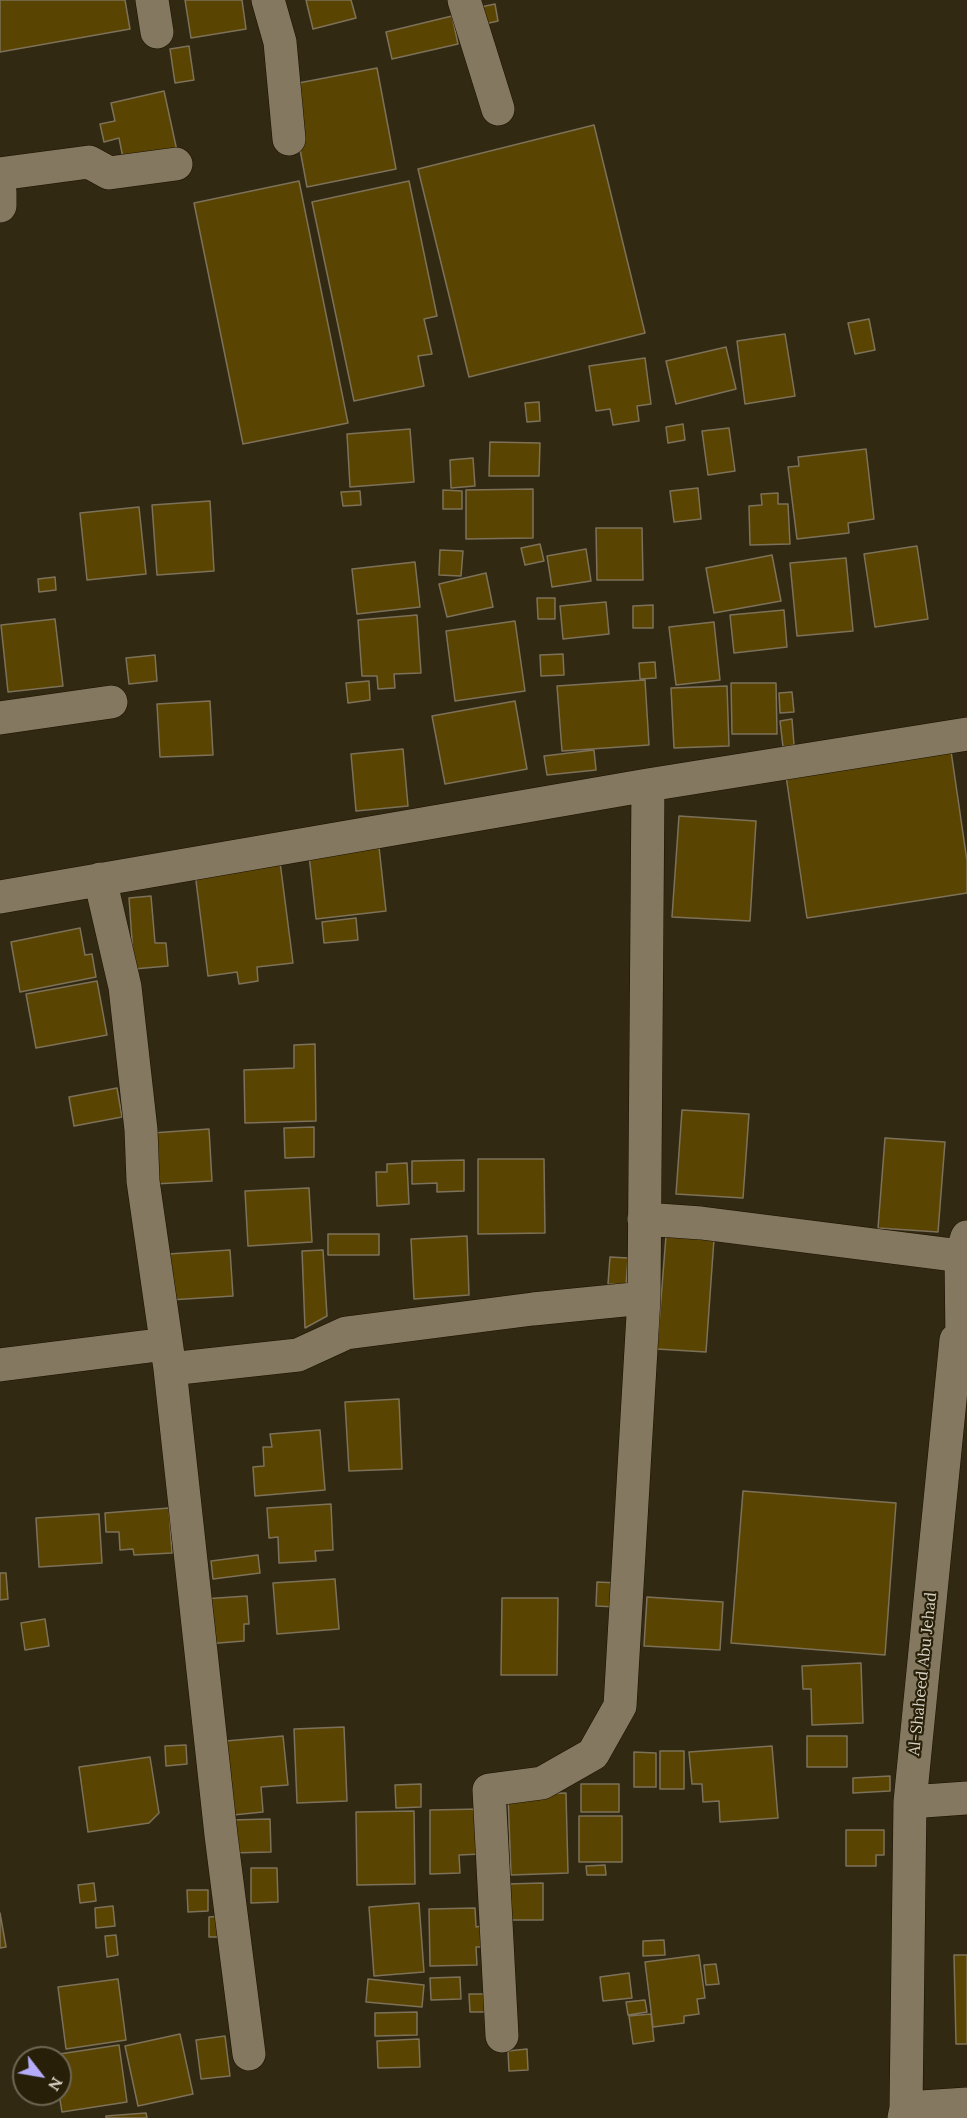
<!DOCTYPE html>
<html>
<head>
<meta charset="utf-8">
<style>
	body { margin:0 }
	#map { position:relative; width:967px; height:2118px; overflow:hidden; background:#322912; font-family:Lora,serif }
	canvas { display:block }
	.north { position:absolute; left:12px; top:2046px; width:60px; height:60px; box-sizing:border-box; background:#281f08; border:2px solid #6e6653; border-radius:50%; rotate:121deg; font-size:16px; font-weight:700; line-height:24px; text-align:center; color:#d7d1c4 }
	.north::after { content:''; display:block; margin:auto; width:21px; height:27px; background:#b5acf9; clip-path:polygon(50% 0,100% 100%,50% 72%,0 100%) }
</style>
</head>
<body>
<div id="map">
<canvas width="967" height="2118"></canvas>
<div class="north">N</div>
</div>
<script>
const ctx = document.querySelector('canvas').getContext('2d');
ctx.lineJoin = 'round';
function paint(path, color) { ctx.fillStyle = color; ctx.fill(path, 'evenodd'); }
function strokePath(path, color, width, dash) { ctx.strokeStyle = color; ctx.lineWidth = width; ctx.lineCap = dash ? 'butt' : 'round'; ctx.setLineDash(dash || []); ctx.stroke(path); }
function drawText(font, color, halo, rows, align = 'center') {
  ctx.font = font + ' Lora,serif'; ctx.lineWidth = 4.5; ctx.setLineDash([]); ctx.textBaseline = 'middle'; ctx.strokeStyle = halo; ctx.fillStyle = color; for (const [text, x, y, turn = 0] of rows) {
    ctx.save(); ctx.translate(x, y); ctx.rotate((+turn || 0) * Math.PI / 180); ctx.textAlign = isNaN(turn) ? turn : align; if (halo) ctx.strokeText(text, 0, 0); ctx.fillText(text, 0, 0); ctx.restore();
  }
}
const building = new Path2D(`
	M0,0H125L130,29L0,52Z
	M185,0H242L246,29L191,38Z
	M306,0H351L356,18L313,29Z
	M495,4L498,21L480,25L476,8Z
	M452,16L458,44L392,59L386,32Z
	M189,46L194,80L175,83L170,49Z
	M377,68L396,169L307,187L288,85Z
	M164,91L177,151L124,163L119,138L104,142L100,124L115,121L111,103Z
	M594,125L645,333L469,377L418,169Z
	M299,181L348,423L243,444L194,203Z
	M409,181L437,316L424,319L432,354L418,356L424,386L354,401L312,202Z
	M869,319L875,350L855,354L848,323Z
	M785,334L795,396L745,404L737,341Z
	M726,347L736,389L676,404L666,361Z
	M645,358L651,404L637,406L639,421L613,425L610,409L596,411L589,366Z
	M539,402L540,421L527,422L525,403Z
	M683,424L685,440L668,443L666,427Z
	M729,428L735,471L708,475L702,431Z
	M410,429L414,482L350,487L347,434Z
	M490,442L540,443L539,476H489Z
	M866,449L874,519L848,523L849,533L797,539L788,467L799,466L798,457Z
	M473,458L475,486L451,488L450,460Z
	M698,488L701,519L674,522L670,491Z
	M533,489V538L466,539V490Z
	M443,490L462,491V509H443Z
	M360,491L361,505L343,506L341,492Z
	M778,493V504H788L790,544L750,545L749,506L762,505L761,494Z
	M210,501L214,571L157,575L152,505Z
	M139,507L146,574L87,580L80,513Z
	M596,528H642L643,580H597Z
	M540,544L544,561L525,565L521,548Z
	M917,546L928,619L875,627L864,554Z
	M586,549L591,581L552,587L547,556Z
	M440,550L463,551L461,576L439,575Z
	M772,555L781,601L714,613L706,568Z
	M846,558L853,631L797,636L790,563Z
	M415,562L420,607L357,614L352,569Z
	M486,573L493,607L447,617L439,584Z
	M55,577L56,590L39,592L38,579Z
	M537,598H555V619H538Z
	M606,602L609,634L563,639L560,606Z
	M653,605V628H633V606Z
	M784,610L787,647L734,653L730,615Z
	M417,615L421,673L394,674L395,688L378,689L377,676H362L358,620Z
	M55,619L63,686L8,692L1,625Z
	M515,621L525,691L455,701L446,631Z
	M714,622L720,680L676,685L669,627Z
	M563,654L564,675L541,676L540,655Z
	M155,655L157,681L129,684L126,658Z
	M655,662L656,678L640,679L639,663Z
	M645,680L649,745L562,751L557,686Z
	M369,681L370,700L348,703L346,683Z
	M731,683H776L777,734H732Z
	M727,686L729,746L674,748L671,688Z
	M792,692L794,712L780,713L779,693Z
	M210,701L213,755L160,757L157,704Z
	M515,701L527,769L445,784L432,716Z
	M792,719L794,745L783,747L780,721Z
	M403,749L408,806L356,811L351,754Z
	M594,750L596,770L547,775L544,756Z
	M951,751L967,861V893L807,918L786,776Z
	M679,816L756,821L750,921L672,917Z
	M379,847L386,911L316,919L309,855Z
	M280,862L293,963L257,967L258,981L239,984L237,972L208,976L195,873Z
	M151,896L155,943H166L168,966L134,969L129,898Z
	M356,918L358,940L324,943L322,922Z
	M80,928L85,955L92,954L96,977L20,992L11,942Z
	M97,981L107,1035L36,1048L26,994Z
	M315,1044L316,1121L245,1123L244,1070L294,1068V1045Z
	M117,1088L122,1117L74,1126L69,1097Z
	M682,1110L749,1114L743,1198L676,1194Z
	M314,1127V1157L285,1158L284,1128Z
	M209,1129L212,1181L154,1184L152,1133Z
	M885,1138L945,1142L938,1232L878,1228Z
	M478,1159H544L545,1233L478,1234Z
	M464,1160V1191L437,1192V1183L412,1184V1161Z
	M407,1163L409,1204L377,1206L376,1172H387V1164Z
	M309,1188L312,1242L248,1246L245,1191Z
	M328,1234H379V1255H328Z
	M467,1236L469,1295L414,1299L411,1239Z
	M666,1236L714,1239L706,1352L657,1349Z
	M230,1250L233,1296L170,1300L168,1254Z
	M323,1250L327,1316L305,1328L302,1251Z
	M610,1257L628,1258L626,1285L608,1284Z
	M399,1399L402,1469L349,1471L345,1402Z
	M320,1430L325,1490L255,1496L253,1467L264,1466L263,1447H272L270,1434Z
	M743,1491L896,1503L885,1655L731,1643Z
	M331,1504L333,1550L315,1551L316,1561L279,1563L278,1537L269,1538L267,1508Z
	M169,1508L172,1553L134,1555L133,1549L120,1550L119,1532H106L105,1513Z
	M99,1514L102,1563L39,1567L36,1518Z
	M258,1555L260,1573L213,1579L211,1561Z
	M0,1573H6L8,1599L0,1600Z
	M335,1579L339,1629L277,1634L273,1583Z
	M597,1582L619,1583L617,1607L596,1606Z
	M247,1596L249,1624H244V1641L206,1644L203,1599Z
	M647,1597L723,1602L720,1650L644,1646Z
	M502,1598H558L557,1675H501Z
	M45,1619L49,1646L25,1650L21,1623Z
	M861,1663L863,1723L812,1725L811,1689H803L802,1666Z
	M344,1727L347,1801L297,1803L294,1729Z
	M283,1736L288,1785L261,1787L263,1812L233,1815L226,1741Z
	M807,1736H847V1767H807Z
	M186,1745L187,1764L166,1766L165,1746Z
	M772,1746L778,1818L720,1822L719,1801L703,1802L702,1784H692L689,1752Z
	M660,1751H684V1789H660Z
	M634,1752L656,1753V1787H634Z
	M150,1757L159,1813L149,1823L88,1832L79,1767Z
	M890,1776V1791L853,1793V1778Z
	M421,1784V1807L396,1808L395,1785Z
	M581,1784H619V1812H581Z
	M566,1793L568,1873L511,1875L508,1795Z
	M480,1809L481,1854L459,1855L460,1873L430,1874V1810Z
	M414,1811L415,1884L357,1885L356,1812Z
	M579,1816H622V1862H579Z
	M270,1819L271,1852L230,1853L229,1820Z
	M846,1830H884V1855H876V1866H846Z
	M605,1865L606,1875H587L586,1866Z
	M251,1868H277L278,1902L251,1903Z
	M94,1883L96,1901L80,1903L78,1885Z
	M543,1883V1920H506V1884Z
	M187,1890H208V1911L188,1912Z
	M419,1903L424,1972L374,1976L369,1907Z
	M113,1906L115,1926L96,1928L95,1908Z
	M475,1908L476,1927L481,1926V1947H476L477,1965L430,1966L429,1909Z
	M0,1913L6,1947L0,1948Z
	M223,1916L224,1937H209V1917Z
	M116,1935L118,1955L107,1957L105,1936Z
	M664,1940L665,1955L643,1956V1941Z
	M699,1955L705,1998L697,1999L699,2014L684,2016V2023L653,2027L645,1962Z
	M954,1955H967V2044H956Z
	M716,1964L719,1984L706,1985L704,1965Z
	M629,1973L632,1998L603,2001L600,1977Z
	M460,1977L461,1999L431,2000L430,1978Z
	M118,1979L126,2040L66,2049L58,1987Z
	M368,1979L424,1985L422,2007L366,2002Z
	M469,1994H491V2012H470Z
	M645,2000L647,2012L628,2015L626,2002Z
	M417,2012V2035L375,2036V2013Z
	M651,2014L654,2041L633,2044L629,2016Z
	M180,2034L193,2094L138,2106L125,2046Z
	M225,2036L230,2076L201,2079L196,2040Z
	M419,2039L420,2067L378,2068L377,2041Z
	M119,2045L127,2102L62,2112L59,2094L60,2058H54L53,2055Z
	M527,2049L528,2070L509,2071L508,2051Z
	M146,2113L147,2118H106V2116Z`);
const minor = new Path2D(`
	M152,0L157,32
	M268,0L280,42L289,139
	M464,0L498,109
	M0,174L89,162L109,173L176,164
	M0,192V206
	M0,718L111,702
	M100,879L125,987L141,1130L143,1181L170,1369L221,1835L249,2054
	M0,897L648,785L967,734
	M644,1219L701,1223L961,1256
	M0,1365L166,1344
	M170,1369L298,1355L346,1333L533,1309L644,1298
	M910,1802L967,1798
	M502,2036L489,1790L542,1783L593,1754L620,1706L644,1298L648,785
	M906,2108L967,2104
	M904,2118L906,2108L910,1802L956,1340L962,1341L961,1256L967,1237`);
const streetNames = [
	["Al-Shaheed Abu Jehad",923,1674,-84]
];
paint(building, '#5a4402');
strokePath(building, '#7d7259', 1.5);
strokePath(minor, '#1a1100', 34);
strokePath(minor, '#847960', 33);
drawText('16px', '#d7d1c4', '#281f08', streetNames);
</script>
</body>
</html>
